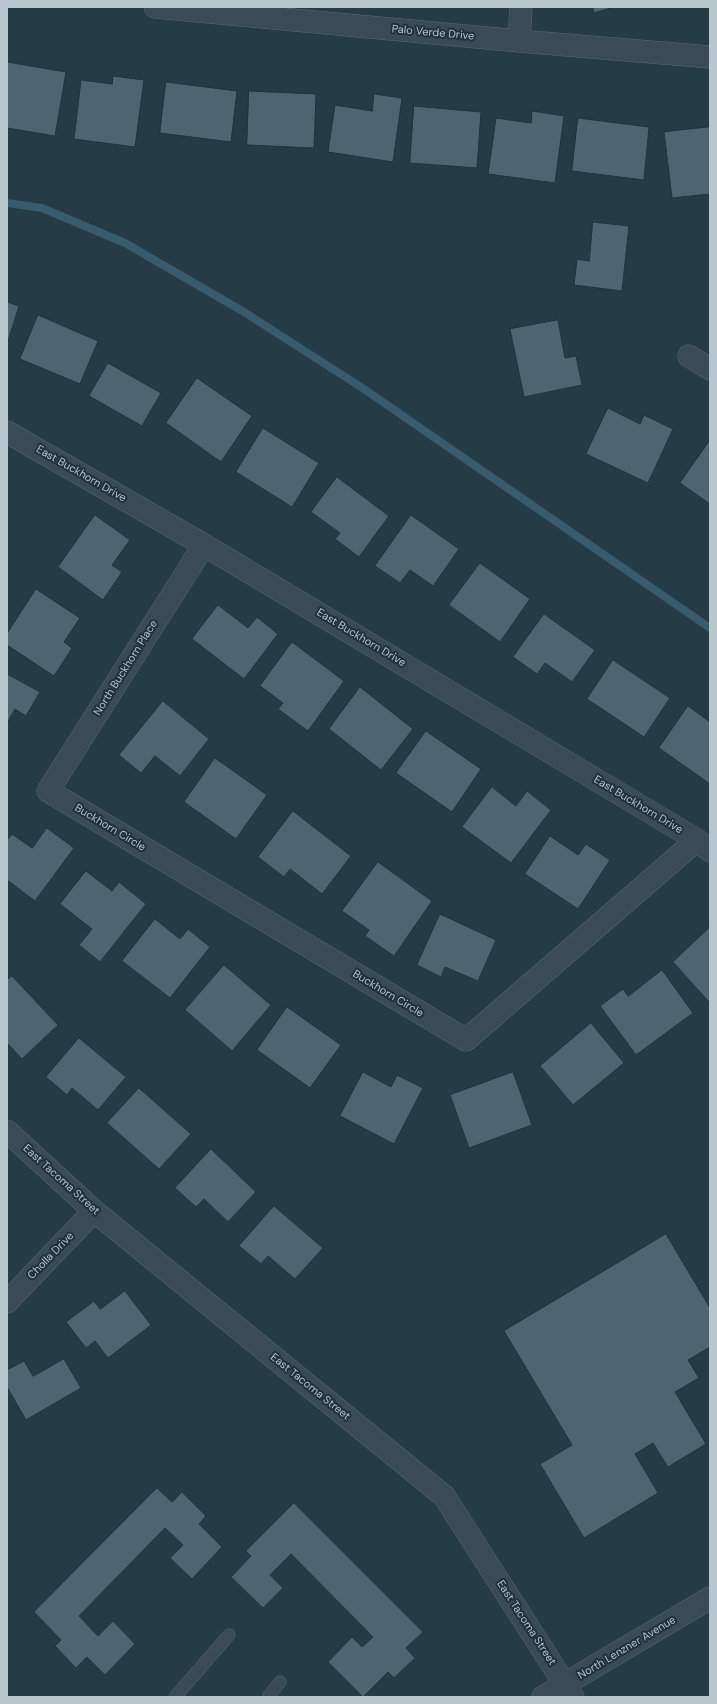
<!DOCTYPE html>
<html>
<head>
<meta charset="utf-8">
<style>
	body { margin:0 }
	#map { position:relative; width:717px; height:1704px; overflow:hidden; background:#253b46; font-family:"DM Sans",sans-serif }
	canvas { display:block }
	.frame { position:absolute; inset:0; border:8px solid #b8c6ce; pointer-events:none }
</style>
</head>
<body>
<div id="map">
<canvas width="717" height="1704"></canvas>
<div class="frame"></div>
</div>
<script>
const ctx = document.querySelector('canvas').getContext('2d');
ctx.lineJoin = 'round';
function strokePath(path, color, width, dash) { ctx.strokeStyle = color; ctx.lineWidth = width; ctx.lineCap = dash ? 'butt' : 'round'; ctx.setLineDash(dash || []); ctx.stroke(path); }
function paint(path, color) { ctx.fillStyle = color; ctx.fill(path, 'evenodd'); }
function drawText(font, color, halo, rows, align = 'center') {
  ctx.font = font + ' "DM Sans",sans-serif'; ctx.lineWidth = 4; ctx.setLineDash([]); ctx.textBaseline = 'middle'; ctx.strokeStyle = halo; ctx.fillStyle = color; for (const [text, x, y, turn = 0] of rows) {
    ctx.save(); ctx.translate(x, y); ctx.rotate((+turn || 0) * Math.PI / 180); ctx.textAlign = isNaN(turn) ? turn : align; if (halo) ctx.strokeText(text, 0, 0); ctx.fillText(text, 0, 0); ctx.restore();
  }
}
const stream = new Path2D(`
	M7,203L42,208L125,243L244,312L364,389L710,628`);
const building = new Path2D(`
	M593,7H614L594,13Z
	M7,62L66,72L55,136L7,128Z
	M113,76L144,80L135,147L74,139L81,80L112,84Z
	M166,82L237,91L231,142L160,133Z
	M249,91L316,94L314,148L247,145Z
	M374,94L402,98L393,162L328,152L335,105L372,111Z
	M414,106L481,112L477,168L410,163Z
	M532,111L564,116L555,183L488,174L496,118L531,123Z
	M578,118L649,127L644,180L572,171Z
	M710,127V194L672,198L664,132Z
	M593,222L629,226L622,291L574,285L577,259L589,261Z
	M7,302L19,306L8,341L7,340Z
	M38,315L98,341L80,384L20,359Z
	M558,320L565,358L576,356L582,385L524,397L510,329Z
	M108,363L161,393L142,426L89,396Z
	M197,378L252,416L221,462L166,423Z
	M608,408L640,424L644,415L673,429L648,483L586,454Z
	M263,428L319,463L292,507L236,472Z
	M710,440V504L680,483Z
	M337,477L389,516L359,557L335,539L340,533L311,512Z
	M95,515L130,540L112,565L122,572L103,600L58,567Z
	M411,515L459,549L433,586L410,570L400,583L375,566Z
	M480,563L530,599L500,642L449,605Z
	M36,589L80,618L64,642L72,648L54,676L7,645V634Z
	M218,605L248,628L257,617L278,634L244,679L192,639Z
	M544,614L595,650L572,682L545,663L537,674L513,657Z
	M292,642L344,681L308,731L278,709L283,703L260,686Z
	M613,660L670,698L644,737L587,699Z
	M7,674L40,692L26,716L15,709L7,723Z
	M360,687L413,729L381,770L329,729Z
	M163,701L209,739L180,776L155,756L141,773L119,755Z
	M688,706L710,722V784L659,748Z
	M426,731L481,769L452,812L396,773Z
	M215,758L267,795L236,839L184,802Z
	M492,787L516,806L527,791L551,810L511,863L462,827Z
	M293,811L351,856L322,894L290,869L284,877L258,857Z
	M47,828L74,848L35,901L7,880V840L12,834L32,848Z
	M550,836L578,855L586,844L610,860L578,909L525,874Z
	M378,862L432,901L394,956L365,936L369,930L342,911Z
	M86,871L112,891L119,882L146,904L100,962L79,945L92,929L60,904Z
	M440,914L496,940L478,981L445,967L441,977L417,965Z
	M155,919L180,939L188,929L210,947L170,998L122,961Z
	M710,927V1001L709,1002L673,962Z
	M224,965L271,1005L232,1051L185,1010Z
	M662,970L693,1013L636,1055L600,1006L623,989L628,996Z
	M12,976L58,1025L22,1059L7,1043V980Z
	M287,1007L341,1045L310,1088L257,1050Z
	M591,1023L624,1063L573,1105L540,1066Z
	M79,1038L126,1077L98,1110L72,1088L67,1095L46,1077Z
	M363,1072L391,1087L397,1075L423,1088L394,1144L340,1116Z
	M513,1072L532,1125L469,1148L450,1095Z
	M139,1088L191,1134L159,1169L107,1123Z
	M211,1149L256,1192L228,1222L204,1199L196,1207L175,1188Z
	M274,1206L323,1248L295,1279L268,1256L261,1264L239,1246Z
	M666,1234L710,1308V1347L688,1360L699,1378L675,1392L706,1444L668,1467L653,1443L635,1454L658,1493L584,1538L540,1464L572,1445L504,1331Z
	M125,1291L151,1325L108,1358L95,1341L86,1348L66,1322L94,1301L100,1309Z
	M64,1359L81,1388L26,1420L7,1387V1370L24,1361L33,1376Z
	M157,1488L172,1502L182,1492L206,1516L199,1524L222,1547L192,1579L170,1558L183,1545L165,1528L79,1616L98,1636L113,1621L135,1644L105,1675L87,1657L76,1668L55,1646L61,1640L34,1612Z
	M294,1503L423,1632L406,1648L415,1658L394,1678L388,1672L363,1697L328,1662L352,1637L362,1647L373,1637L291,1554L270,1575L283,1588L263,1608L231,1577L251,1556L246,1551Z`);
const lane = new Path2D(`
	M175,1697L229,1635
	M268,1697L280,1682`);
const street = new Path2D(`
	M155,7L519,41L710,57
	M519,41L521,7
	M689,356L710,369
	M7,432L204,545L697,840L710,851
	M204,545L48,791L466,1040L697,840
	M7,1131L94,1211L444,1496L573,1697
	M7,1302L94,1211
	M543,1697L710,1598`);
const streetNames = [
	["Palo Verde Drive",433,33,5],
	["East Buckhorn Drive",81,474,30],
	["East Buckhorn Drive",361,638,31],
	["North Buckhorn Place",126,668,-58],
	["East Buckhorn Drive",638,805,31],
	["Buckhorn Circle",110,828,31],
	["Buckhorn Circle",388,994,31],
	["East Tacoma Street",61,1180,42],
	["Cholla Drive",51,1256,-46],
	["East Tacoma Street",310,1387,39],
	["East Tacoma Street",526,1623,57],
	["North Lenzner Avenue",627,1648,-31]
];
strokePath(stream, '#385b6e', 8);
paint(building, '#4e6571');
strokePath(building, '#21333d', 1);
strokePath(lane, '#596972', 13);
strokePath(street, '#596972', 23);
strokePath(lane, '#3a4b55', 12);
strokePath(street, '#3a4b55', 22);
drawText('11px', '#b8c6ce', '#1f313b', streetNames);
</script>
</body>
</html>
